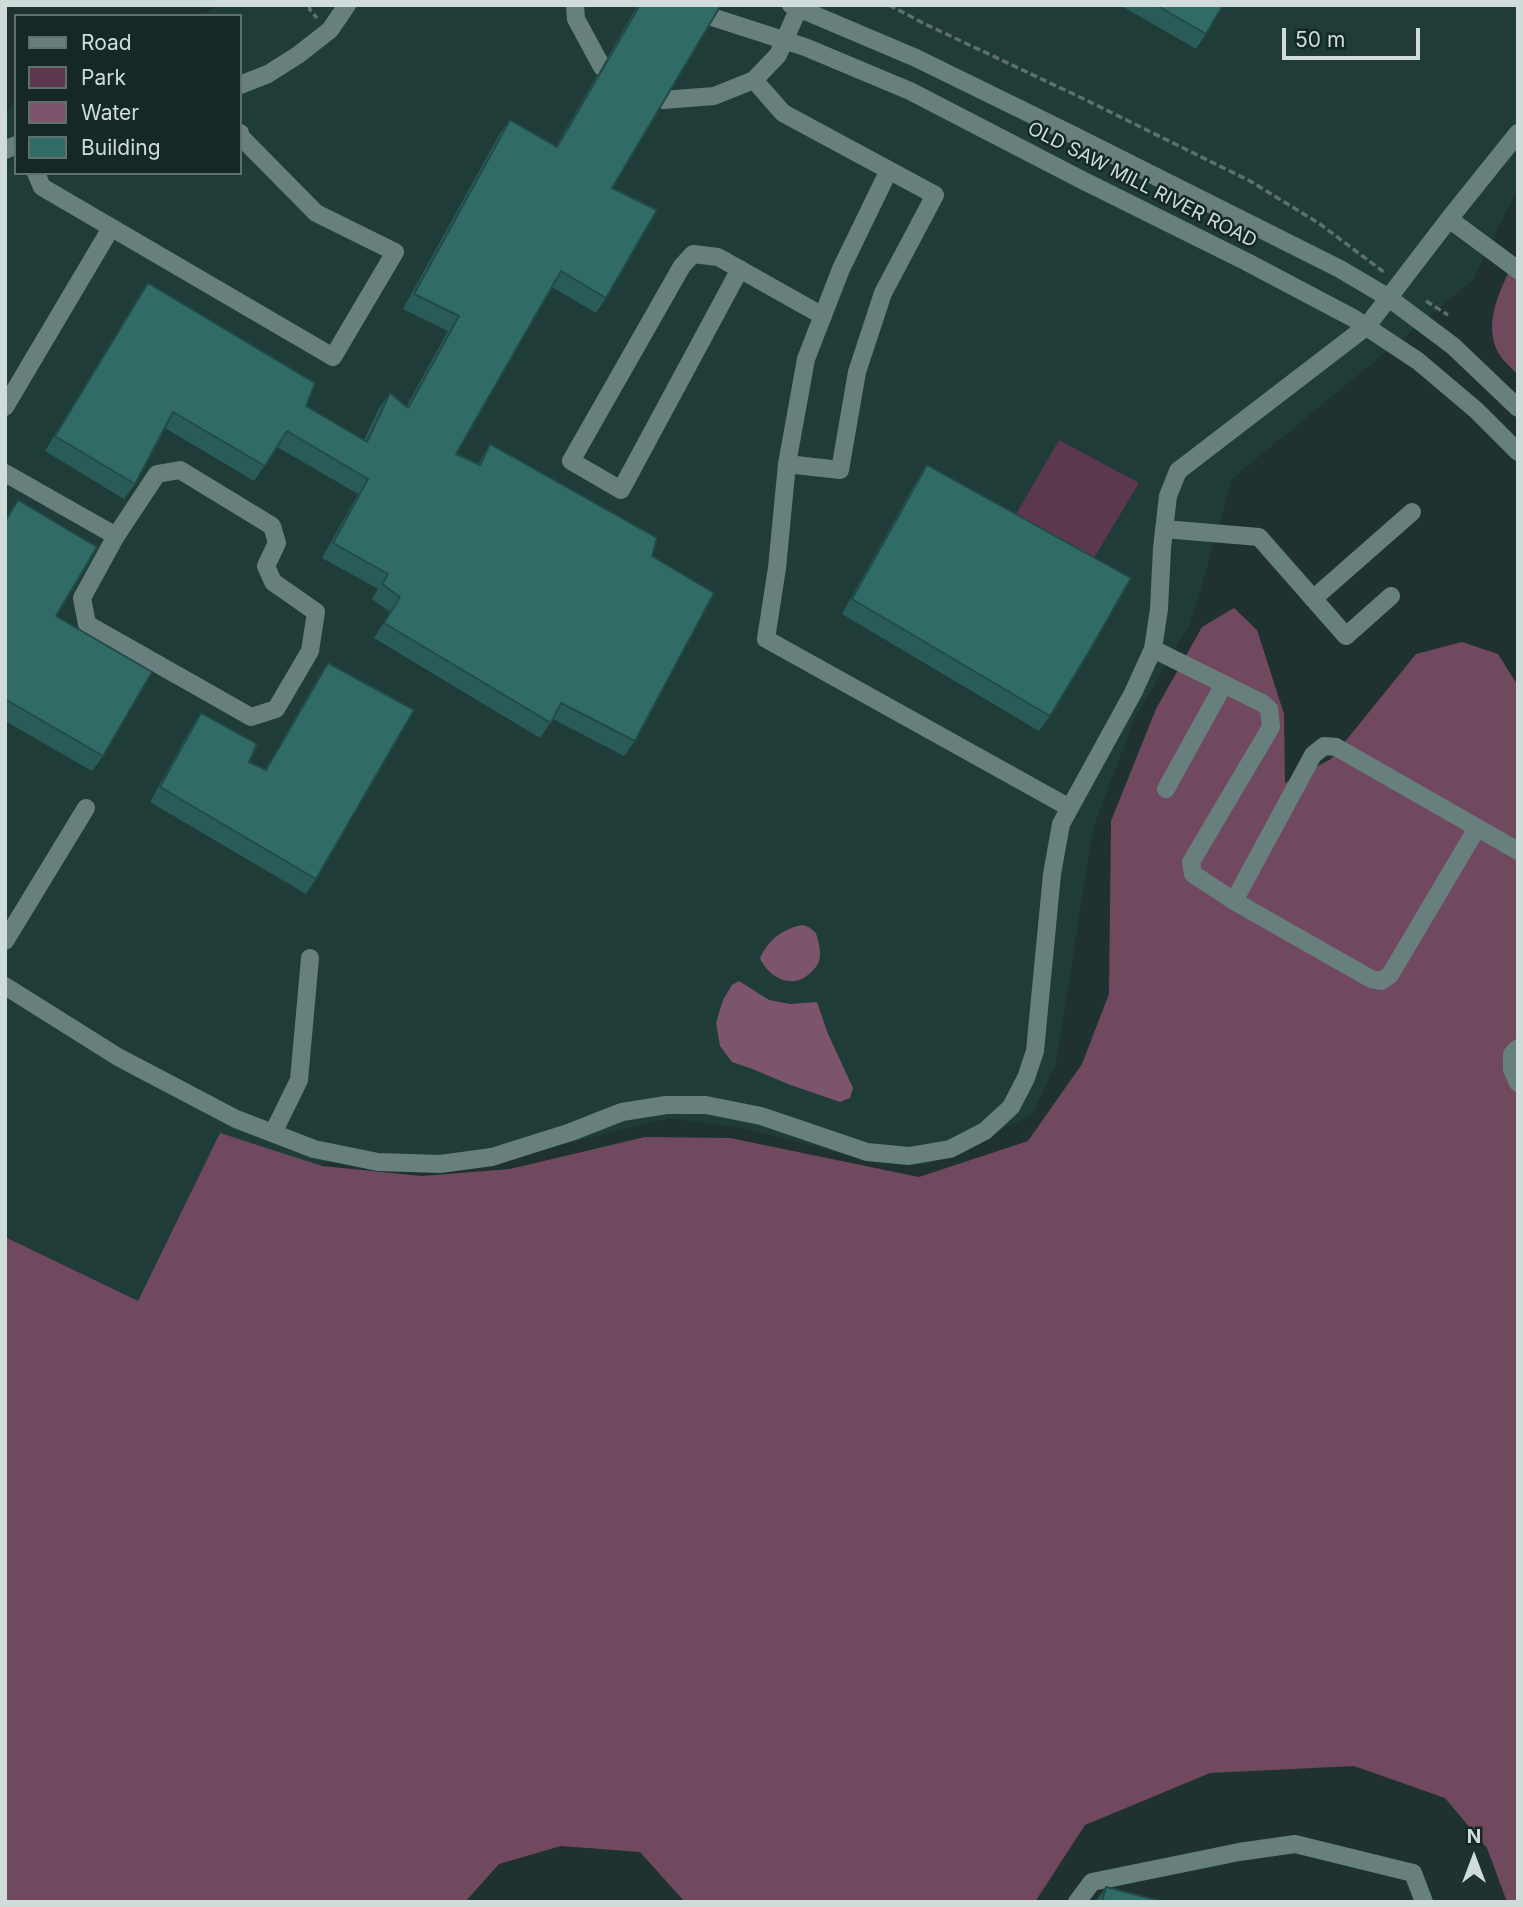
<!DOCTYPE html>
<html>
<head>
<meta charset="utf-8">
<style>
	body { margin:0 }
	#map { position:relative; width:1523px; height:1907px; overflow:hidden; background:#1f3230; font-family:Inter,sans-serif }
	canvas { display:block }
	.frame { position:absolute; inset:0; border:7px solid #d0dcda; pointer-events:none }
	.legend { position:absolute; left:14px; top:14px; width:228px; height:161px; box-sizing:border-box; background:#152826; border:2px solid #60706e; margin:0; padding:9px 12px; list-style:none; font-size:21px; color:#d0dcda }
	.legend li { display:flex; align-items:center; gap:14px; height:35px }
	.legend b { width:35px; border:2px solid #60706e }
	.north { position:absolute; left:1439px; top:1823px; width:70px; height:70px; -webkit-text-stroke:5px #152826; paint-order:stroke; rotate:0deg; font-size:19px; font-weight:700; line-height:28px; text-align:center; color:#d0dcda }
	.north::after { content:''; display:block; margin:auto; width:24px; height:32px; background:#d0dcda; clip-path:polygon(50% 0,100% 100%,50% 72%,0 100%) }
	.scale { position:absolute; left:1282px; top:28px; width:138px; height:32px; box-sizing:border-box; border:4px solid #d0dcda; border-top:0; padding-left:9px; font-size:21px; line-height:24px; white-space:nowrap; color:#d0dcda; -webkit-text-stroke:5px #152826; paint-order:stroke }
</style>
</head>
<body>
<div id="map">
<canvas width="1523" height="1907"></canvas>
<div class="frame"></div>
<ul class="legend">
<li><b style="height:9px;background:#68807d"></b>Road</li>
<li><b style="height:19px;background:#5c384d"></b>Park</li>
<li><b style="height:19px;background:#7d556b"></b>Water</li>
<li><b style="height:19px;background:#306b66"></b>Building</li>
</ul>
<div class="north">N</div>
<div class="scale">50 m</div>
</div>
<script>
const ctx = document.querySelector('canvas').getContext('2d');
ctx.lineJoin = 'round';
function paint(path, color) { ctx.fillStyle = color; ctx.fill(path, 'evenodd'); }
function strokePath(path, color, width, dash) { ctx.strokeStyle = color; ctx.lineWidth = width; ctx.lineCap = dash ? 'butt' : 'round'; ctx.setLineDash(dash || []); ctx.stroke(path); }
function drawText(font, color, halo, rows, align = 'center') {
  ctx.font = font + ' Inter,sans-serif'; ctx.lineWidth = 5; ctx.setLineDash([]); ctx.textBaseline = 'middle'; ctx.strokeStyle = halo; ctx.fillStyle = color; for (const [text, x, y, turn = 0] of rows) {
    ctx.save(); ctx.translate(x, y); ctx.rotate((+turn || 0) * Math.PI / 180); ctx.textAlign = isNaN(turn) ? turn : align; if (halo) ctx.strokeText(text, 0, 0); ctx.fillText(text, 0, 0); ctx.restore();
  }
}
const built = new Path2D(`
	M223,5H1518V188L1473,280L1232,479L1191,622L1135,718L1093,828L1056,1064L1032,1115L925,1165L845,1155L747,1129L669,1118L537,1151L327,1160L300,1190L5,1407V114L16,102V173H240V16H198Z`);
const green = new Path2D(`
	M1059,440L1139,483L1083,576L1005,533Z`);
const forest = new Path2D(`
	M1518,252V375C1512,368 1503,361 1499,354C1480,321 1505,282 1518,252Z
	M1234,608L1257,630L1284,714L1285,783L1331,759L1416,654L1462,642L1498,654L1518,686V1902H1507L1487,1848L1445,1798L1354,1766L1210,1773L1085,1825L1035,1902H685L640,1852L561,1846L499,1864L465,1902H5V1237L138,1301L220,1133L322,1166L422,1176L510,1169L645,1137L730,1138L919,1177L1028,1141L1082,1064L1109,994L1111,821L1156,709L1202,627Z`);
const water = new Path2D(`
	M802,925L809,927L816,933C818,941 822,952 819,961C818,965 813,971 809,974C792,990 768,977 760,958C768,940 782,929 802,925Z
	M739,981L769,1000L790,1004L817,1002L828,1034L853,1088L850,1098L840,1102L788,1084L750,1068L732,1062L720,1046L716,1023L723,1000L732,985Z`);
const path = new Path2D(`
	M309,5L310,10L317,18
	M889,5L925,24L1086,100L1250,181L1320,224L1385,273
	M1426,301L1448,315`);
const minor = new Path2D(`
	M575,5L576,19L602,67
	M791,5L916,58L1067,132L1340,269L1389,298L1453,346L1518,408
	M712,17L805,47L910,91L1082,180L1247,262L1353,318L1418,361L1476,410L1518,452
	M754,80L783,113L935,195L883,293L857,372L840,470L787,464
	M240,85L268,74L298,55L330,30L347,5
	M663,100L714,96L754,80L778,55L800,5
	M5,150L16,145
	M889,170L841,269L806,359L787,464L777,568L766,639L1070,808
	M36,173L42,187L333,357L395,252L316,213L241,137L240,133
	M1449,219L1518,270
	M740,269L621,490L571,461L682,266L693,254L718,257L823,316
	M5,407L111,228
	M180,470L272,526L277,543L266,566L273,582L316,612L310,651L276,709L251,717L87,624L82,598L116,536L157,474Z
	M5,473L116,536
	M1164,529L1259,537L1346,636L1391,596
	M1313,599L1412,512
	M1153,649L1262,703L1269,709L1271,727L1191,862L1193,874L1234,901
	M1166,789L1224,684
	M1477,828L1390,975L1381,981L1371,979L1234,901L1313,755L1324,746L1336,747L1518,851
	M5,941L86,808
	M5,986L118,1057L236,1119L314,1149L378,1162L440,1164L492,1157L571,1132L622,1112L666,1105H706L761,1116L867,1152L909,1156L950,1149L985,1131L1011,1107L1026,1078L1035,1051L1052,874L1061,824L1133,693L1153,649L1159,609L1162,548L1168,496L1178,471L1367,326L1449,219L1518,133
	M1518,1048L1512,1054V1069L1518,1083
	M273,1133L299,1080L310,958
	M1077,1902L1092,1882L1239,1852L1295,1844L1413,1873L1424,1902`);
const wall = new Path2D(`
	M638,5H721L612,188L606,298L596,313L552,287L456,454L478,464L490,444L652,556L635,741L624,756L553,719L540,738L374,638L390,612L372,599L378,589L322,558L358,494L277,447L254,481L165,428L135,484L124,499L45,451L138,298L148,283L306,406L364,440L379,408L390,393L406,407L448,331L403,309L499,135L510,120L556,146Z
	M1120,5H1223L1206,34L1196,49Z
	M927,465L1050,716L1039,731L842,614L917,480Z
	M18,500L103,756L92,771L5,721V520Z
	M328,663L316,879L306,894L150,802L191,728L201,713L249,762L265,770L318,678Z
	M1106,1887L1164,1902H1095Z`);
const building = new Path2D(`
	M640,5H721L612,188L657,210L606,298L561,271L456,454L480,465L490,444L657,538L652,556L714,593L635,741L561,703L551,723L384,623L400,597L382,584L388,574L333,543L368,479L287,431L265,466L173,412L135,484L55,436L148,283L315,383L306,406L367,442L390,393L408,408L459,316L414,294L510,120L557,147Z
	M1156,5H1223L1206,34Z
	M927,465L1131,578L1090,650L1050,716L852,599Z
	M18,500L97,547L56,616L152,672L103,756L5,699V522Z
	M328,663L414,710L316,879L160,787L201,713L257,744L249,762L266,770Z
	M1106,1887L1164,1902H1102Z`);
const streetNames = [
	["OLD SAW MILL RIVER ROAD",1142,185,27]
];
paint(built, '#1f3c39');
paint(green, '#5c384d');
paint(forest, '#71495f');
paint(water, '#7d556b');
strokePath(path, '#5e6f6d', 3.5, [7, 3.5]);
strokePath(minor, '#68807d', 18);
paint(wall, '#295c58');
paint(building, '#306b66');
strokePath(building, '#224b47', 2);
drawText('19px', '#d0dcda', '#152826', streetNames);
</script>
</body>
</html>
